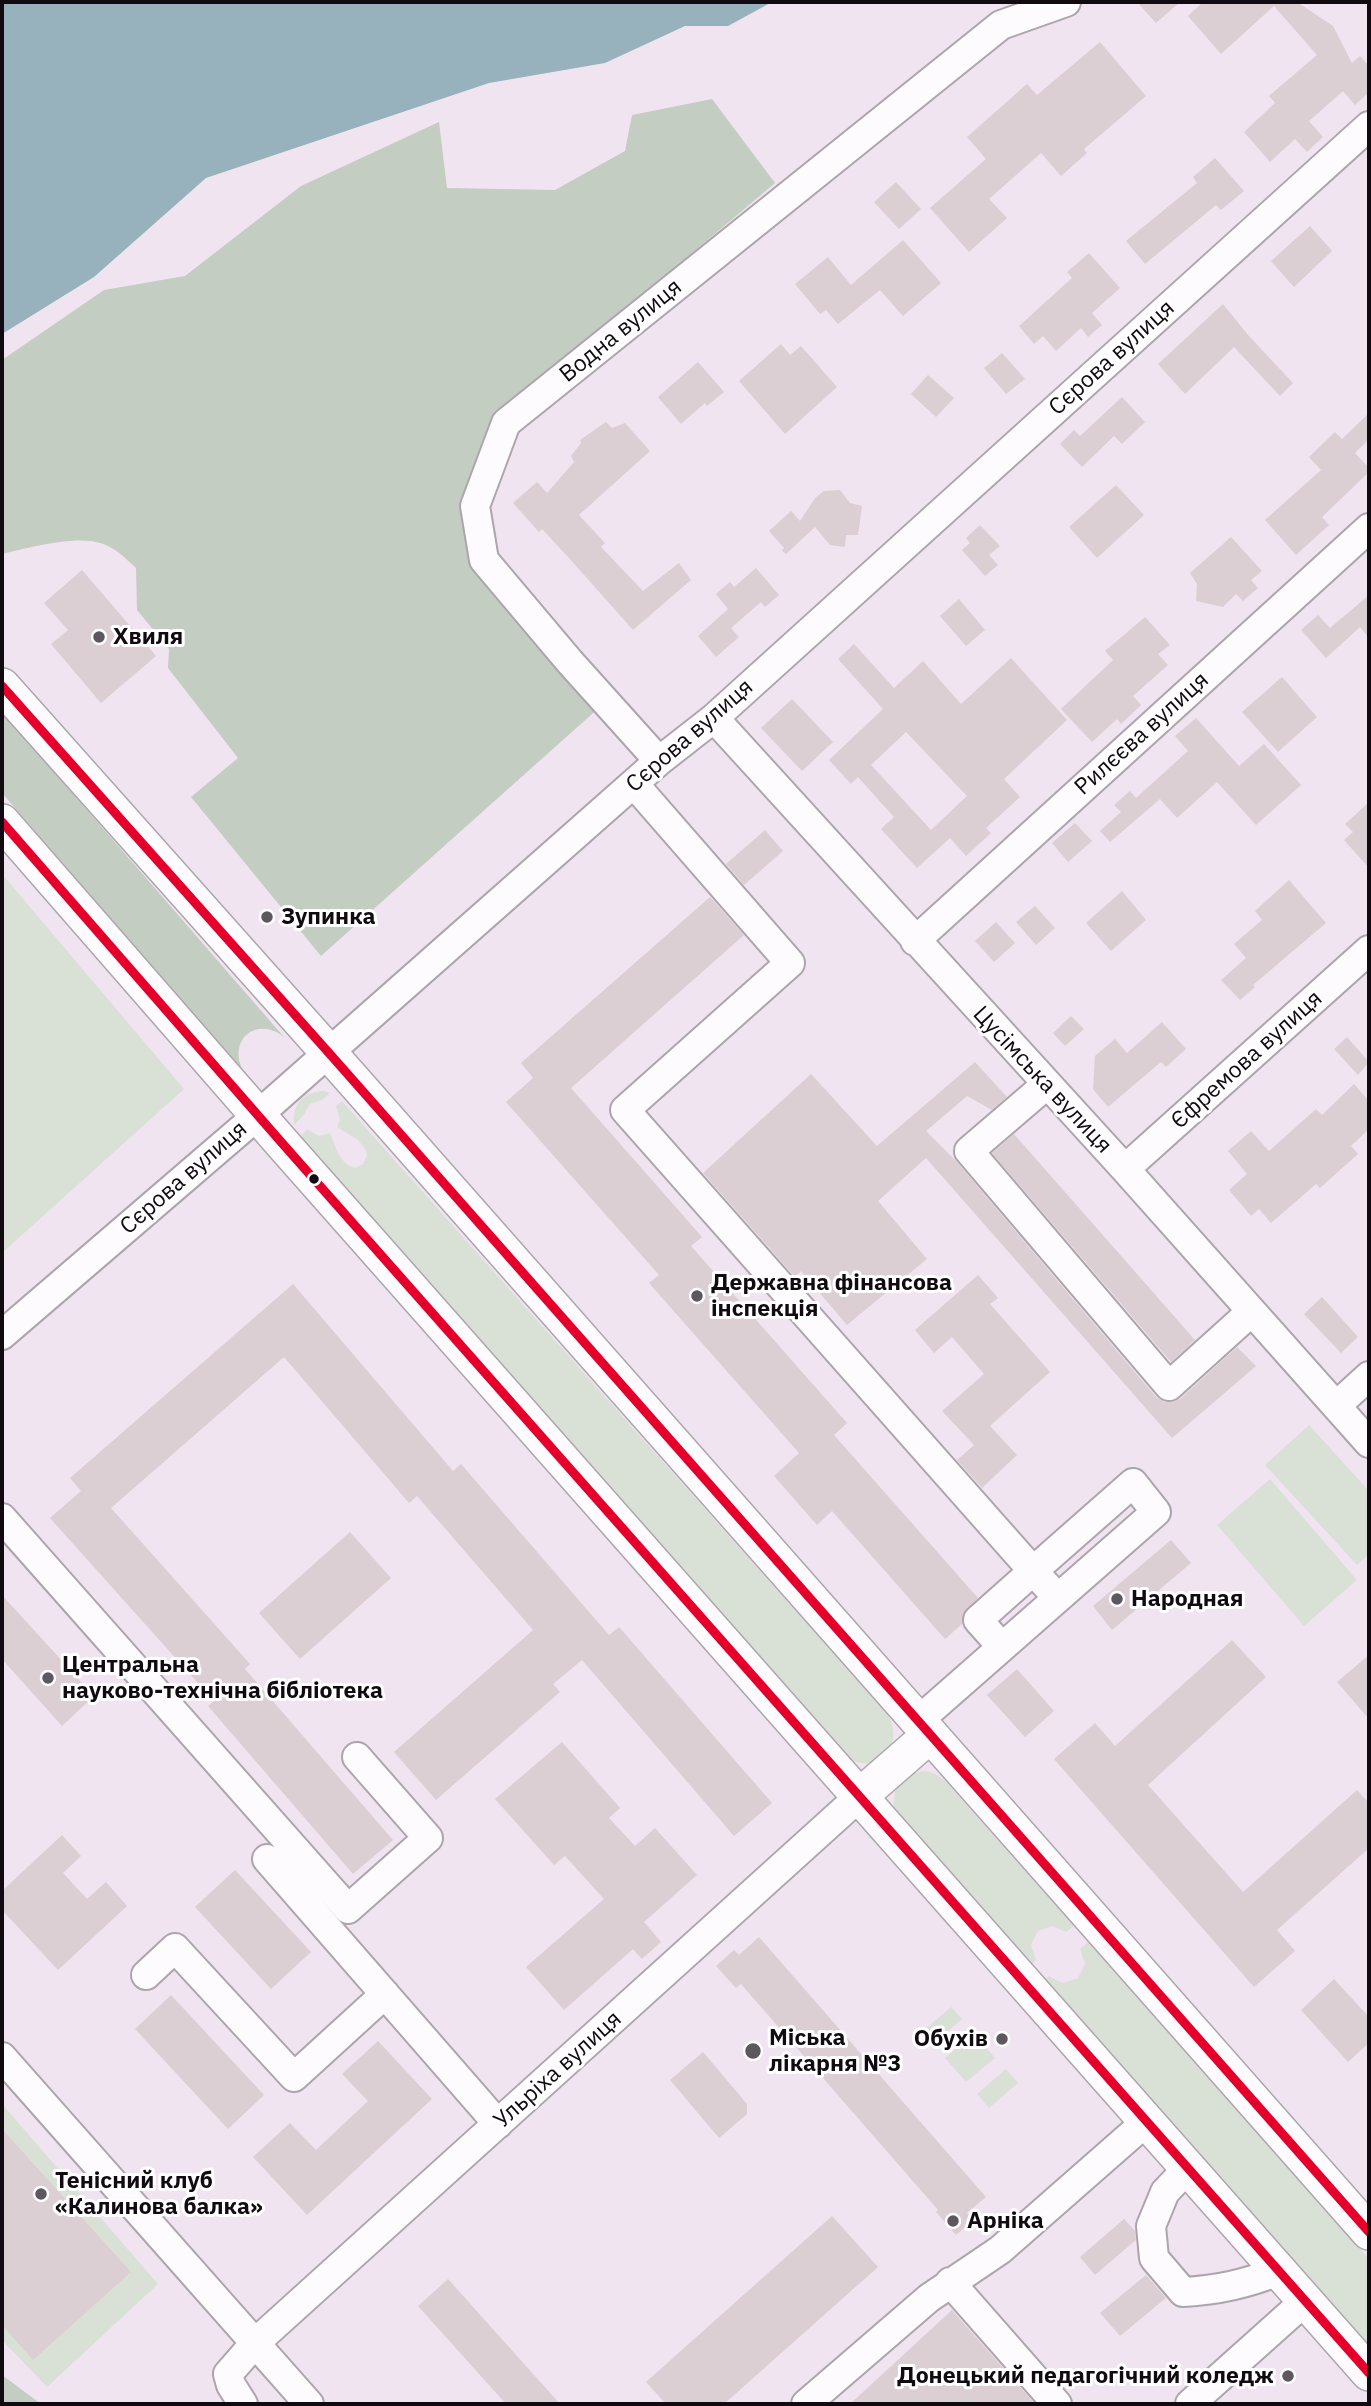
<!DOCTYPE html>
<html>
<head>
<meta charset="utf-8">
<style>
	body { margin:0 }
	#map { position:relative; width:1371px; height:2406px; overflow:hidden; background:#efe4ef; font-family:"IBM Plex Sans",sans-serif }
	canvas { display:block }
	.frame { position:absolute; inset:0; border:4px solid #110b11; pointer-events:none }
</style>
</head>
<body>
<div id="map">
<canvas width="1371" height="2406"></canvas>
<div class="frame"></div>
</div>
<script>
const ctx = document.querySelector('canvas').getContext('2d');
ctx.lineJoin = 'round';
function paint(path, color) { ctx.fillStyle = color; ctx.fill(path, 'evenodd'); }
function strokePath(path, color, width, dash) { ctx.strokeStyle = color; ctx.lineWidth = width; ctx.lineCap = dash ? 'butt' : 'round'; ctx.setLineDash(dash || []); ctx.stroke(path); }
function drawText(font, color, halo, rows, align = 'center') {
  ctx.font = font + ' "IBM Plex Sans",sans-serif'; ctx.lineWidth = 6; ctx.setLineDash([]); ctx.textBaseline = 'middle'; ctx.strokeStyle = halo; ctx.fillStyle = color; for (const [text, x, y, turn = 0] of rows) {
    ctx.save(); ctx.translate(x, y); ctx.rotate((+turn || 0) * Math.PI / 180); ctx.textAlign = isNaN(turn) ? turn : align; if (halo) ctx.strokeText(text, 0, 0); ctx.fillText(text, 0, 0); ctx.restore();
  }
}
const green = new Path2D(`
	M2,874L184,1089L2,1253Z
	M324,1091L330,1093L322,1100L310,1104L303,1116L294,1125C292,1104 303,1092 324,1091Z
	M342,1101L888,1715C907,1749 872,1779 842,1754L300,1137L307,1129L319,1136L330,1133C336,1147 339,1163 355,1168L363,1164L367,1155L366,1150L358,1140L337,1127L340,1120L336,1106Z
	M1309,1425L1369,1491V1554L1357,1565L1265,1465Z
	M1270,1479L1357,1580L1304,1626L1217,1525Z
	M926,1771L936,1774L945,1781L1074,1926L1066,1932L1052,1926L1038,1931L1031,1945L1036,1960L1029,1967L894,1810C892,1785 901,1773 926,1771Z
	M1088,1942L1369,2259V2352L1042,1982L1049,1976L1063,1983L1078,1978L1085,1964L1080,1949Z
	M951,2007L962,2019L933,2044L922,2032Z
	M974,2033L995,2058L966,2082L945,2058Z
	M1006,2069L1018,2083L989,2108L977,2094Z
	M2,2104L158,2284L47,2387L2,2340Z`);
const forest = new Path2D(`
	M712,99L775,183L496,419L475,561L601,706L321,956L191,797L238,758L168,668L169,649L137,610L136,568C125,558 115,547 100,543C76,535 27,548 2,554V360L104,290L185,276L301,186L439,122L447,188L555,190L625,151L632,115Z
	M2,712L284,1037C256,1015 226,1041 244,1072L2,793Z
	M2,2375L41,2404H2Z`);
const water = new Path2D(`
	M2,2H772L728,26H685L605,63L489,83L206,178L94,277L2,334Z`);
const building = new Path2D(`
	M1137,2H1180L1156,23Z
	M1203,2H1297L1333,26L1352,63L1360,56L1369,66V92L1355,105L1343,91L1309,121L1323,137L1307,152L1295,139L1270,162L1244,132L1275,103L1269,96L1317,55L1274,6L1221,54L1188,16Z
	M1100,42L1146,96L1084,149L1087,153L1061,176L1041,153L989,199L1007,218L969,252L930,208L986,159L967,137L1027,84L1037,95Z
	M1215,158L1244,191L1221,210L1216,205L1145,264L1126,241L1197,183L1193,177Z
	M896,182L921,209L899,229L874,202Z
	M1310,226L1332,251L1294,287L1271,261Z
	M903,240L941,283L903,316L880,290L838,324L826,310L820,314L795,284L828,257L851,285Z
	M1089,253L1120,288L1092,313L1102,325L1088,337L1081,328L1056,351L1043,336L1034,344L1019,326L1072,278L1067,272Z
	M1223,304L1248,335L1293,383L1280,396L1234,347L1185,394L1158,364Z
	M781,344L790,355L801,346L837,387L785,434L739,381Z
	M1002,353L1025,379L1006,394L984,368Z
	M698,362L724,392L707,406L705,403L681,424L658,397Z
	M928,375L954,398L936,417L911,394Z
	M1122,397L1145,422L1122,444L1114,436L1082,467L1060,444L1074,430L1080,436Z
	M1369,413V439L1355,453L1369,468V472L1322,517L1329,525L1296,555L1265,520L1321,470L1309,457L1335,432L1342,439Z
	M606,422L612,428L625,423L650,451L579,515L605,543L601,547L643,591L679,563L691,580L633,630L569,558L542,529L539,532L513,503L537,482L547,493L574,462L571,456L581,443L580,440Z
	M1116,485L1144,515L1097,558L1069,527Z
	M840,490L850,503L862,506L858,535H846L845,547L830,545L815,527L786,554L782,551L784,548L769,531L791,511L800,521L815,498L824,491Z
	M980,525L1000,546L989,555L998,565L985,576L962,550L970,543L966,538Z
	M1231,537L1262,571L1251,580L1258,588L1243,601L1236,594L1223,607L1196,601L1197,584L1190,573Z
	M756,568L779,595L765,607L761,602L731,628L739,637L716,657L698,636L728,609L716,594L730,582L734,587Z
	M82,570L156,656L101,703L51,644L68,630L44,603Z
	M1369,595V638L1360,627L1326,658L1301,630L1318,615L1330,628Z
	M959,599L985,630L966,646L940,616Z
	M1145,617L1170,645L1158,654L1168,665L1133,696L1141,705L1121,724L1117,719L1092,742L1061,709L1113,660L1105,651Z
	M854,644L894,688L923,661L961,704L1011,658L1067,720L1004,779L1020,797L986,828L991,833L966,856L950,838L917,868L881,829L894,817L858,777L851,784L829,760L883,709L838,659ZM906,732L967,796L931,830L871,765Z
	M1282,677L1317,717L1278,752L1242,712Z
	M792,699L833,742L802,771L761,728Z
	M1196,718L1239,766L1264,744L1301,785L1256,825L1217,782L1177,818L1160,799L1110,842L1100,831L1121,812L1114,805L1130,791L1136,798L1188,751L1175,736Z
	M1369,802V868L1344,840L1353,832L1345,824Z
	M1075,823L1092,841L1068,862L1052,843Z
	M765,830L783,851L744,885L726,864Z
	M1289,880L1326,923L1253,985L1255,987L1240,1000L1221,980L1246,958L1234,944L1262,920L1255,911Z
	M1122,891L1146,920L1111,951L1086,923Z
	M710,897L744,935L571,1088L702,1237L691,1246L847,1423L834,1435L978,1598L963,1614L962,1624L945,1639L832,1511L817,1525L774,1476L799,1453L649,1283L659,1275L506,1102L533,1078L521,1063Z
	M1035,906L1055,928L1036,945L1016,922Z
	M996,922L1015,943L994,962L975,941Z
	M1071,1016L1084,1029L1065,1046L1053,1033Z
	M1162,1022L1186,1049L1166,1067L1161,1062L1108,1107L1093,1089L1095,1056L1115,1039L1127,1053Z
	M1347,1037L1369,1062L1358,1075L1334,1049Z
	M975,1062L1007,1097L992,1110L967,1096L926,1131L956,1161L1156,1397L1164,1402H1172L1180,1399L1237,1347L1256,1366L1172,1438L926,1158L878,1201L927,1259L847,1325L801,1271L795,1277L703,1173L811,1074L877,1146Z
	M1354,1084L1369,1101V1129L1351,1146L1358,1154L1320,1188L1316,1184L1271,1223L1259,1209L1251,1216L1229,1190L1247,1174L1228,1151L1251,1131L1269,1151L1316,1109L1322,1115Z
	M1014,1134L1195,1340L1171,1362L992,1153Z
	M978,1275L998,1298L990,1304L1050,1372L990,1426L1017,1455L982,1488L957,1460L974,1445L942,1411L984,1374L952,1337L934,1353L915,1330Z
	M293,1284L453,1471L461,1464L609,1635L619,1627L772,1803L734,1836L582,1660L553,1684L560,1692L436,1800L394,1752L533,1630L417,1496L409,1503L284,1357L111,1508L250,1664L245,1669L393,1840L353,1874L208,1706L214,1701L50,1518L81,1491L70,1478Z
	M1322,1297L1358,1337L1341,1353L1304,1314Z
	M350,1532L391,1578L300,1659L259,1613Z
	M1171,1540L1191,1563L1112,1630L1093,1606Z
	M2,1595L94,1696L62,1726L2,1659Z
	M1232,1640L1266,1677L1148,1785L1243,1892L1357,1790L1369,1803V1848L1277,1930L1295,1951L1254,1987L1054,1759L1095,1723L1115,1746Z
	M1369,1655V1719L1337,1682Z
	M1017,1669L1054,1711L1025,1737L987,1695Z
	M562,1742L620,1808L609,1818L635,1846L655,1828L697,1875L644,1922L661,1942L642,1959L633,1949L564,2010L526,1967L604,1899L565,1856L554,1865L495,1799Z
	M62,1835L81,1856L63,1873L87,1899L106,1882L127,1906L58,1970L2,1910V1891Z
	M235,1870L311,1952L271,1989L195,1907Z
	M759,1937L986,2197L967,2213L973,2220L956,2235L936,2212L938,2210L741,1984L736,1988L716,1966L734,1950L739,1955Z
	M1334,1979L1369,2017V2043L1348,2062L1301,2010Z
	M171,1995L264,2095L228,2129L135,2029Z
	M378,2041L432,2099L307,2215L253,2157L290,2123L316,2150L368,2101L342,2074Z
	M703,2052L747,2104V2114L719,2138L670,2080Z
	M2,2129L131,2272L33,2360L2,2325Z
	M832,2216L878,2267L724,2404H666L646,2382Z
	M1124,2219L1135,2231L1136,2240L1095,2275L1080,2257Z
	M1146,2275L1166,2298L1120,2336L1100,2313Z
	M448,2279L560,2404H506L418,2306Z
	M952,2310L1035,2404H850Z`);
const minor = new Path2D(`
	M714,718L1125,1169L1369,1443
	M659,761L570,662L484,560L475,506L506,423L1001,25L1066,2
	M634,784L790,963L625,1110L1033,1571L978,1620L1002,1647
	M915,941L1369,528
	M1046,1085L969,1151L1169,1386L1251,1312
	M1125,1169L1369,950
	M2,1335L258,1115L659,761L714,718L1369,126
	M1336,1406L1369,1376
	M2,1518L348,1909L428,1838L357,1757
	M918,1721L1156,1512L1133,1483L1033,1571L1058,1598
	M267,1859L498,2124
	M146,1975L175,1948L294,2077L385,1994
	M2,2057L309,2404
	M1188,2168L1165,2192L1151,2226L1154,2258L1183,2292C1219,2290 1245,2284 1279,2271
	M950,2282L1057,2404
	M243,2404L231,2385L228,2374L255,2343L860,1796
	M806,2404L929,2298L1000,2250L1147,2121
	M1190,2404L1305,2301`);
const major = new Path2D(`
	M2,686L329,1053L1369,2232
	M2,822L282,1143L1369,2373
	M860,1796L930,1735`);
const bus1 = new Path2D(`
	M2,686L329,1053L1369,2232
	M2,822L282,1143L1369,2373`);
const markers = [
	[99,637,7,"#5f575f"],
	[267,917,7,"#5f575f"],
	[314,1179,6,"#110b11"],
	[697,1296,7,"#5f575f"],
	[1117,1599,7,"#5f575f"],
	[48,1678,7,"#5f575f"],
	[1002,2039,7,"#5f575f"],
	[753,2051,9,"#5f575f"],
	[41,2194,7,"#5f575f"],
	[953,2221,7,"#5f575f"],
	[1288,2376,7,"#5f575f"]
];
const streetNames = [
	["Водна вулиця",621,331,-39],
	["Сєрова вулиця",1112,358,-42],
	["Рилєєва вулиця",1142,734,-42],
	["Сєрова вулиця",690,736,-41],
	["Єфремова вулиця",1247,1060,-42],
	["Цусімська вулиця",1042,1080,47],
	["Сєрова вулиця",184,1178,-41],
	["Ульріха вулиця",558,2070,-42]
];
const poiNames = [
	["Хвиля",113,637],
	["Зупинка",281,917],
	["Державна фінансова",711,1283],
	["інспекція",711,1309],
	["Народная",1131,1599],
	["Центральна",62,1665],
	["науково-технічна бібліотека",62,1691],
	["Міська",769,2038],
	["лікарня №3",769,2064],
	["Обухів",988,2039,"right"],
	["Тенісний клуб",55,2181],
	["«Калинова балка»",55,2207],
	["Арніка",967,2221],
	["Донецький педагогічний коледж",1274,2376,"right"]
];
paint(green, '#d9e1d7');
paint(forest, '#c4cdc2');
paint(water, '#97b2bd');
paint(building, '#dbcfd3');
strokePath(minor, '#ada5ad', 32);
strokePath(major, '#ada5ad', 38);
strokePath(minor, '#fdfbfd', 28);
strokePath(major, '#fdfbfd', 35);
strokePath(bus1, '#e4002b', 9);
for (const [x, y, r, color] of markers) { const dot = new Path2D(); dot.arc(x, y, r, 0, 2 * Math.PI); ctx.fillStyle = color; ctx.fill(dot); strokePath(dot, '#fff', 2.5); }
drawText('23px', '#110b11', '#fff', streetNames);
drawText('bold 23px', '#110b11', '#fff', poiNames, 'left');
</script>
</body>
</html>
